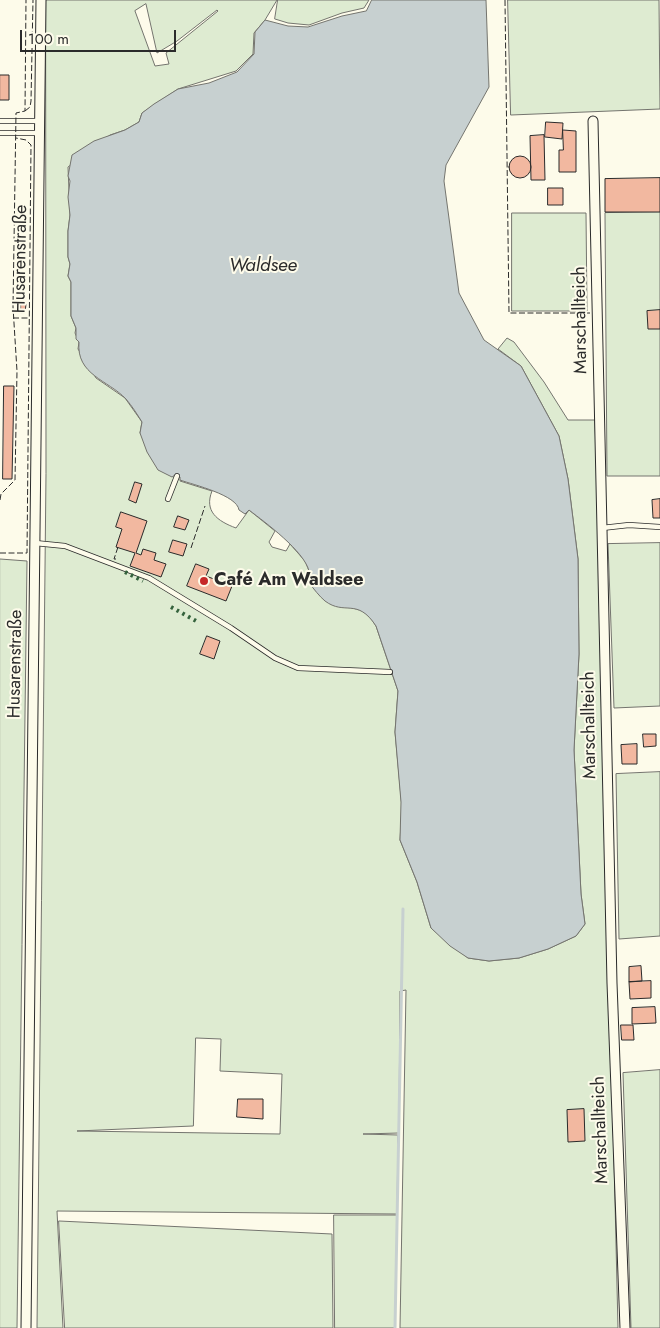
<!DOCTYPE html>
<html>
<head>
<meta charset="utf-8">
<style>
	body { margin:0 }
	#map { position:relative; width:660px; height:1328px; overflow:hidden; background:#fdfbea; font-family:Jost,sans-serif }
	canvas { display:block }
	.scale { position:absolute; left:20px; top:30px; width:156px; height:22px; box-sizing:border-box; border:2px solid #2b2b2b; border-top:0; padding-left:6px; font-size:15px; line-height:18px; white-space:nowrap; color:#2b2b2b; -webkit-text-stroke:4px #fdfbea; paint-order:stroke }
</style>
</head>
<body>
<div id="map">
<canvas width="660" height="1328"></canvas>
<div class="scale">100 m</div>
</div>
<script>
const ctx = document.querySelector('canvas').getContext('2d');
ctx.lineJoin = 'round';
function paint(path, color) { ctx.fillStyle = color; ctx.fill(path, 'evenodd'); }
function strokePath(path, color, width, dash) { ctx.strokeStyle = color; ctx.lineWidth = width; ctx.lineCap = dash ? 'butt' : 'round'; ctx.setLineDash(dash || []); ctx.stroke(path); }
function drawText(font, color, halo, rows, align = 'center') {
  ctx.font = font + ' Jost,sans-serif'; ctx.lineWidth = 4; ctx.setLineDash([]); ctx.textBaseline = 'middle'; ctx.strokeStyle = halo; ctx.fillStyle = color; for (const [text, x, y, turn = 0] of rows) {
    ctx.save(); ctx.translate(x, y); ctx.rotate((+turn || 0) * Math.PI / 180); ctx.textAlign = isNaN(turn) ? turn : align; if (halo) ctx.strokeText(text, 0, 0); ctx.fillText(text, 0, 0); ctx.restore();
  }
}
const green = new Path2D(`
	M46,0H277L265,20L254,33L253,54L236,71L178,89L142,113L139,122L125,130L110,135L68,167L70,215L68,231V257L70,264L68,276L71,282V316L76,328L75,333L79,342L78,349L96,378L125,398L142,422L140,433L175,475L181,477L180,481L212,491C204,511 217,521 236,528L249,510L275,531L269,542L272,547L286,551L290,544L305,561L310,573L353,608L363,611L370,617L376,626L398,691L395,732L402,808L400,840L417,882L431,928L468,958L489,961L519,958L548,949L576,936L585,924L581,894L574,750L579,654L578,559L568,479L559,436L521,366L498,349L507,338L514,342L544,382L568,420H595L602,651L618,1328H400L406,990L400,991L399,1133L363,1134L398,1135L397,1214L57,1211L63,1328H37L46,474ZM146,4L157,53L177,41L217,10L218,11L166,53L169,64L155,66L135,11ZM196,1038L221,1039L220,1071L282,1074L280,1134L77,1131L193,1126Z
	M278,0H369L364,8L342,13L309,25L288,23L275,19Z
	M508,0H659L660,109L511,115Z
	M660,212V476H607L605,213Z
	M512,213H586L587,311H512Z
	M660,543V706L614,708L608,544Z
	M0,559L27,561L17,1328H0Z
	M660,772V936L619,939L616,774Z
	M660,1070V1328H631L623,1073Z
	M334,1215H397L395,1328H335Z
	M59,1221L332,1234L333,1328H65Z`);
const water = new Path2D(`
	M372,0H486L489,87L446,165L444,181L459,293L484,340L521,366L559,436L568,479L578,559L579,654L574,750L581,894L585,924L576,936L548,949L519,958L489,961L468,958L450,946L431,928L417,882L400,840L401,802L395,732L398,691L376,626C357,597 345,616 325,601C319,596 314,589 309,583C309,579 310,575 309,571C304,551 266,523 249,510L245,514L239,510C237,495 194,485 180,480V477L175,475L172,477L158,470L147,452L140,433L142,422C137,414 132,406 126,399C108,380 76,375 79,342L76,339V328L71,316V282L68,276L70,264L68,257V231L70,215L68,197L70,181L68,176L72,155L94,141L125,130L139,122L142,113L154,104L178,89L209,83L237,72L254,54L255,32L265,20L288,26L308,27L342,16L366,11Z`);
const stream = new Path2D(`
	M395,1328L403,909`);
const building = new Path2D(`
	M0,75H9V100H0Z
	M546,122L563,123L562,139L545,137Z
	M563,130L576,131V172H559V150H563Z
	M544,135L545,180H531L530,136Z
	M509 167a11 11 0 1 1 22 0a11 11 0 1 1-22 0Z
	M660,178V212H605V179Z
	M548,188H563V205H548Z
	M21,304H26L25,313H21Z
	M660,310V329H648L647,311Z
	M4,386H14L12,479H3Z
	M135,482L142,484L136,503L129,500Z
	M660,499V518H653L652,500Z
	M121,512L147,521L136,553L141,555L143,549L156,553L154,560L166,564L161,577L130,566L135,553L116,547L122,529L116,527Z
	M178,516L189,520L185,530L174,527Z
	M173,540L187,544L183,556L169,552Z
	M196,564L209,569L206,576L232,586L226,601L187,586Z
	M207,636L220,641L214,659L200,654Z
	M643,734H656V746L644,747Z
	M637,744V764H622L621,745Z
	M641,966L642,981L629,982V967Z
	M651,981V998L630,999L629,982Z
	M655,1007L656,1023L632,1024V1008Z
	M621,1025H633L634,1040H622Z
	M238,1099H263V1119L237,1117Z
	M584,1109L585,1141L568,1142L567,1110Z`);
const service = new Path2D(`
	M0,121H39
	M0,133H39
	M168,499L177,476
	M602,528L629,525L660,527
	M35,543L65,546L149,578L231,628L275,658L298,668L390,672`);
const minor = new Path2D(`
	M593,121L612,983L625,1328
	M26,1328L41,0`);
const hedge = new Path2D(`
	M125,572L143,581
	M171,607L198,622`);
const fence = new Path2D(`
	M505,0L509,313H590
	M25,111L30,107L31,101L33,0
	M13,318H29
	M0,500L1,494L15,480L17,371L13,307L16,113L25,111L26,0
	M191,548L205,506
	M0,553H27L31,145L26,140L16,138
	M116,559H114L118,547`);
const markers = [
	[204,581,5,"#c62828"]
];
const streetNames = [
	["Husarenstraße",21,259,-89],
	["Marschallteich",581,320,-91],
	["Husarenstraße",16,664,-89],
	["Marschallteich",590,725,-91],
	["Marschallteich",601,1130,-92]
];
const poiNames = [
	["Café Am Waldsee",214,581]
];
const waterNames = [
	["Waldsee",263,266]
];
paint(green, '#deebd1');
strokePath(green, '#74746e', 1);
paint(water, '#c7d0d0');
strokePath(water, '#74746e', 1);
strokePath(stream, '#c7d0d0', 3);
paint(building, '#f2b8a0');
strokePath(building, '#2b2b2b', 1);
strokePath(service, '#2b2b2b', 6);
strokePath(minor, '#2b2b2b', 11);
strokePath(service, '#fdfbea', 4.5);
strokePath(minor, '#fdfbea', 9);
strokePath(hedge, '#34623c', 4, [2.5, 4]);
strokePath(fence, '#2b2b2b', 1, [6, 2.5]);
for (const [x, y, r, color] of markers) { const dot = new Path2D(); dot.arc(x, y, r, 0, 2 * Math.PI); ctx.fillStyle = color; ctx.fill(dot); strokePath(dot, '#fdfbea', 2); }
drawText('18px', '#2b2b2b', '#fdfbea', streetNames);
drawText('bold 18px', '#2b2b2b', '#fdfbea', poiNames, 'left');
drawText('italic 19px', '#2b2b2b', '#fdfbea', waterNames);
</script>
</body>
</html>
